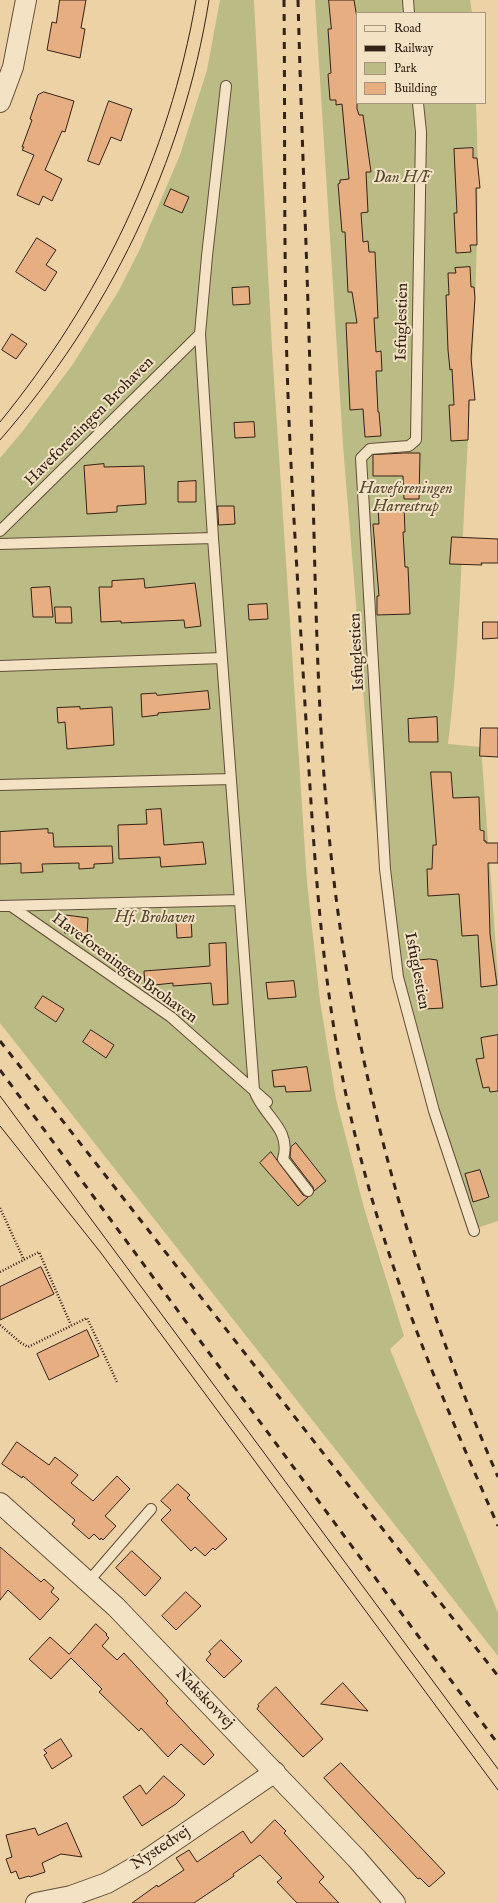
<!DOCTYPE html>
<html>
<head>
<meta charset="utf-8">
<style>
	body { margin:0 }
	#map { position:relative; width:498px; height:1903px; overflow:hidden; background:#edd2a5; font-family:"IM FELL English",serif }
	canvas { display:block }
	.legend { position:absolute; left:356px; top:12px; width:130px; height:92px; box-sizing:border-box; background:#f3e2c4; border:1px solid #a7957e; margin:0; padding:5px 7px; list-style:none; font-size:12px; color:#352216 }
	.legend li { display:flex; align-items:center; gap:8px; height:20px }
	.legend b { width:20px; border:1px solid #a7957e }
</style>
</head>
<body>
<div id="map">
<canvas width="498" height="1903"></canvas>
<ul class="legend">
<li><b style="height:5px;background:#f3e2c4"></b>Road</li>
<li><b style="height:5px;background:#352216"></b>Railway</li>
<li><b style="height:11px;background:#babb85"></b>Park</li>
<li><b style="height:11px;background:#e7ae81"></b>Building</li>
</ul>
</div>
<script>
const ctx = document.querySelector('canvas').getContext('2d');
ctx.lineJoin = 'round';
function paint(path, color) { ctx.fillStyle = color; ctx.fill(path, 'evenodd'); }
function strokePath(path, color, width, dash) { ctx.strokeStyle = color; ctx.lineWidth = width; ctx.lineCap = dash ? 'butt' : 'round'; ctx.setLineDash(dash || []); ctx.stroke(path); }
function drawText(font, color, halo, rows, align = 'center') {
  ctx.font = font + ' "IM FELL English",serif'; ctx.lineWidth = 4; ctx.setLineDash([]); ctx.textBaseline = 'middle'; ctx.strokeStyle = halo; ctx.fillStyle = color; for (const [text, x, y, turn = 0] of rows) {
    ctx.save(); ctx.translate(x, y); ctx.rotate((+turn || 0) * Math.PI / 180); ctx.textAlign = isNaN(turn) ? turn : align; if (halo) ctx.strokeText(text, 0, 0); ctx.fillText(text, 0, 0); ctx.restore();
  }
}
const green = new Path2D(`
	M220,0H254L272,349L307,882L320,1001L336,1099L364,1208L404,1336L390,1349L498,1613V1656L0,1023V458L22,432L73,364L118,292L140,249L180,155L207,70Z
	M315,0H470L472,13H357V103H476C481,226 473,351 466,474C461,564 459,655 448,744L481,747L498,976V1221L468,1231L434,1124L382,877L369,763L343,445Z`);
const building = new Path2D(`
	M60,0H86L81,28L85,29L80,58L47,50L52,22L56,23Z
	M329,0H354L357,18V109L359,115H363L371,172H366L368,212L361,213L363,242L368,241L369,252H375L378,318H374L376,352L381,351L382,371H376L378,412H379L381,436L365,437L363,409L350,410L346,323H357L352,292H348L345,232H342L338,184L340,183V180L349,179L342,104L336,105V100H330L328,74L331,73L328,29H331Z
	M44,92L74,101L65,132L62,131L45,170L62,179L52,201L43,196L39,205L17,195L34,155L22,150L24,147H22L32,120L30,119L38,95Z
	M109,101L132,109L121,141L111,137L99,165L88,161Z
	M473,148V158H477L480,188H476L477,245H470L471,252L456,253L454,213H457L454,149Z
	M171,189L189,197L182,213L164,205Z
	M37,238L56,250L46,265L57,272L45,291L16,272Z
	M470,267L471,287H474L475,298L471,358L475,400H469L468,440L451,441L449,405H454L452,369L450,370L448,350L446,295H449L448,273H456L455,268Z
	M249,287L250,304L233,305L232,288Z
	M12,334L27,344L16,359L2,350Z
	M254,422L255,437L235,438L234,423Z
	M404,453H420L419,499H404L403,476H373V455Z
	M104,464V467L144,466L146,504L117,506V512L87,514L84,466Z
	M196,481V502H178V482Z
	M218,506H234L235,524L219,525Z
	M404,506L405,532H403L405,567H408L410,614L377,615V596H379L373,524H379L378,508Z
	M452,537L498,539V563H481L482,565L450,564Z
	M144,579L145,588L195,583L201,626L185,628L184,620L121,623V621L101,622L99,587H112V581Z
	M50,587L53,617H33L31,588Z
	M267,604L268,619L249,620L248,605Z
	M55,607H71L72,623H56Z
	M483,622H498V638L483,639Z
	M208,691L210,709L158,713V715L142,717L141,694L156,693L157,695Z
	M80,707V709L112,707L114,745L67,749L65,722L58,723L57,708Z
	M437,717L438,742H409L408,719Z
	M481,728H498V757L480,756Z
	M431,772H451L453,798L479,797L480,830L484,831V841H486V843H498V863H488L490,934L497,985L481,987L478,935L462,936L459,894L428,896L427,869H432L433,845H436Z
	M161,809L164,845L203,842L206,864L161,867L160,857L119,859L118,825L147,824L146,810Z
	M48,829V833H53L54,847L112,846L113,863L94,864V868L79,869V863L42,864L43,872L21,873V863L0,864V832Z
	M66,915L88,918L87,935L65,933Z
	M191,920L192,937L177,938L176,921Z
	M226,943L228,1004L213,1005L211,983L173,986V983L145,986L144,971L210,966L209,944Z
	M430,959L437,960L443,1008L424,1009V1005L418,1006L412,961Z
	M294,981L296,997L268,999L266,983Z
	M43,996L64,1009L56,1022L35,1008Z
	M91,1030L114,1045L106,1058L83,1042Z
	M498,1035V1091L490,1092L489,1087L483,1088L476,1059L484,1058L481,1038Z
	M307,1067L311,1091L286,1092L285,1086L274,1087L272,1071Z
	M296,1143L326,1181L314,1191L313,1187L290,1157L291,1147Z
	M271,1152L303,1195L308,1197L298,1206L260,1163Z
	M480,1170L489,1197L473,1202L465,1174Z
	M41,1267L54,1294L0,1320V1287Z
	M87,1330L99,1356L49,1380L37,1354Z
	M17,1442L49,1465L55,1457L78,1475L71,1483L93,1501L117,1476L130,1489L105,1516L116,1526L103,1540L101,1538L100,1540L94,1534L89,1539L72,1524L75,1520L23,1476L22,1478L2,1464Z
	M178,1484L190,1495L187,1498L227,1539L215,1550L213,1548L205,1556L195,1547L191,1551L161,1520L171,1510L161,1501Z
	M0,1547L41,1582L44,1579L54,1588L51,1592L59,1599L40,1620L8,1590L0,1600Z
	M132,1551L161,1578L145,1596L116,1568Z
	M186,1592L201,1606L176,1630L162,1616Z
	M96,1624L107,1634L106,1635L109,1638L102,1646L117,1660L124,1653L168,1701L166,1703L209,1749L214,1755L204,1765L181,1744L168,1757L141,1728L139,1731L99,1692L102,1689L71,1658L51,1679L29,1659L50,1637L69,1654Z
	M221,1640L242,1661L224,1678L206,1660L211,1654L209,1652Z
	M343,1683L368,1711L321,1704Z
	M276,1687L323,1739L303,1757L257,1709L259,1706L258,1705Z
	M61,1739L72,1756L52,1769L44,1755L47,1753L44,1750Z
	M341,1763L445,1873L429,1887L420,1878L418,1879L324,1778Z
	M164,1776L185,1795L176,1804L142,1826L123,1797L140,1785L146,1794Z
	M275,1820L286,1831L284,1833L324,1877L319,1882L339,1903H297L277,1882L282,1878L260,1855L233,1874L234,1876L194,1903H132L157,1885L158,1887L184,1870L176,1858L189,1850L197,1862L243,1831L251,1843Z
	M67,1823L82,1857L61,1854L42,1863L45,1872L30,1877L29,1876L19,1879L16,1871L11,1873L6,1859L12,1857L6,1835L35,1828L38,1835Z`);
const path = new Path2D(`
	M0,1208L24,1260
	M0,1272L39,1252L71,1325
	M0,1325L21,1343L28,1347L87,1318L117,1382`);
const service = new Path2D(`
	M408,0L409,13
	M418,103L421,132L416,440L409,446L370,449L361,458L385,869L398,977L434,1111L474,1231
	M200,334L213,538L254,1090C263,1117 292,1128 283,1159L308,1191
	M0,531L200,334L207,256L226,86
	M0,544L213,538
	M0,666L222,658
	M0,785L231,779
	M0,906L240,900
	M11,906L171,1017L267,1102
	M88,1582L151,1509`);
const minor = new Path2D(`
	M0,102L13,67L26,0
	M0,1503L116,1607L357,1859L395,1903
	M36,1903L71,1896L107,1883L142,1863L275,1772`);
const tram = new Path2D(`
	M0,422C100,299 169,157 196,0
	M0,440C108,316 183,163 209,0
	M0,1096L498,1769
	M0,1126L101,1253L498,1790`);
const rail = new Path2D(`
	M284,0C285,107 284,214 286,321C288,443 297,565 304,688C313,833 319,980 352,1122C384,1263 440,1394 498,1526
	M298,0C302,151 309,302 312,453C316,603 317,755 337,905C363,1101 419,1296 498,1477
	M0,1041L498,1676
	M0,1070L498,1744`);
const parkNames = [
	["Dan H/F",402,179],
	["Haveforeningen",406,490],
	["Harrestrup",406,508],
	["Hf. Brohaven",155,919]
];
const streetNames = [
	["Isfuglestien",403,322,-89],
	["Haveforeningen Brohaven",90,422,-45],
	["Isfuglestien",358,652,-93],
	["Haveforeningen Brohaven",124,969,36],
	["Isfuglestien",416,971,79],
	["Nakskovvej",204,1699,46],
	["Nystedvej",161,1849,-33]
];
paint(green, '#babb85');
paint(building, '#e7ae81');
strokePath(building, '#352216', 1);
strokePath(service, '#634e3a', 12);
strokePath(minor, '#634e3a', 22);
strokePath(path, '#352216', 2.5, [1, 2]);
strokePath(service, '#f3e2c4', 10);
strokePath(minor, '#f3e2c4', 20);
strokePath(tram, '#352216', 1);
strokePath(rail, '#352216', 3, [7, 7]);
drawText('italic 16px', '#564832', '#f3e2c4', parkNames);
drawText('16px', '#352216', '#f3e2c4', streetNames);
</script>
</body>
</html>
